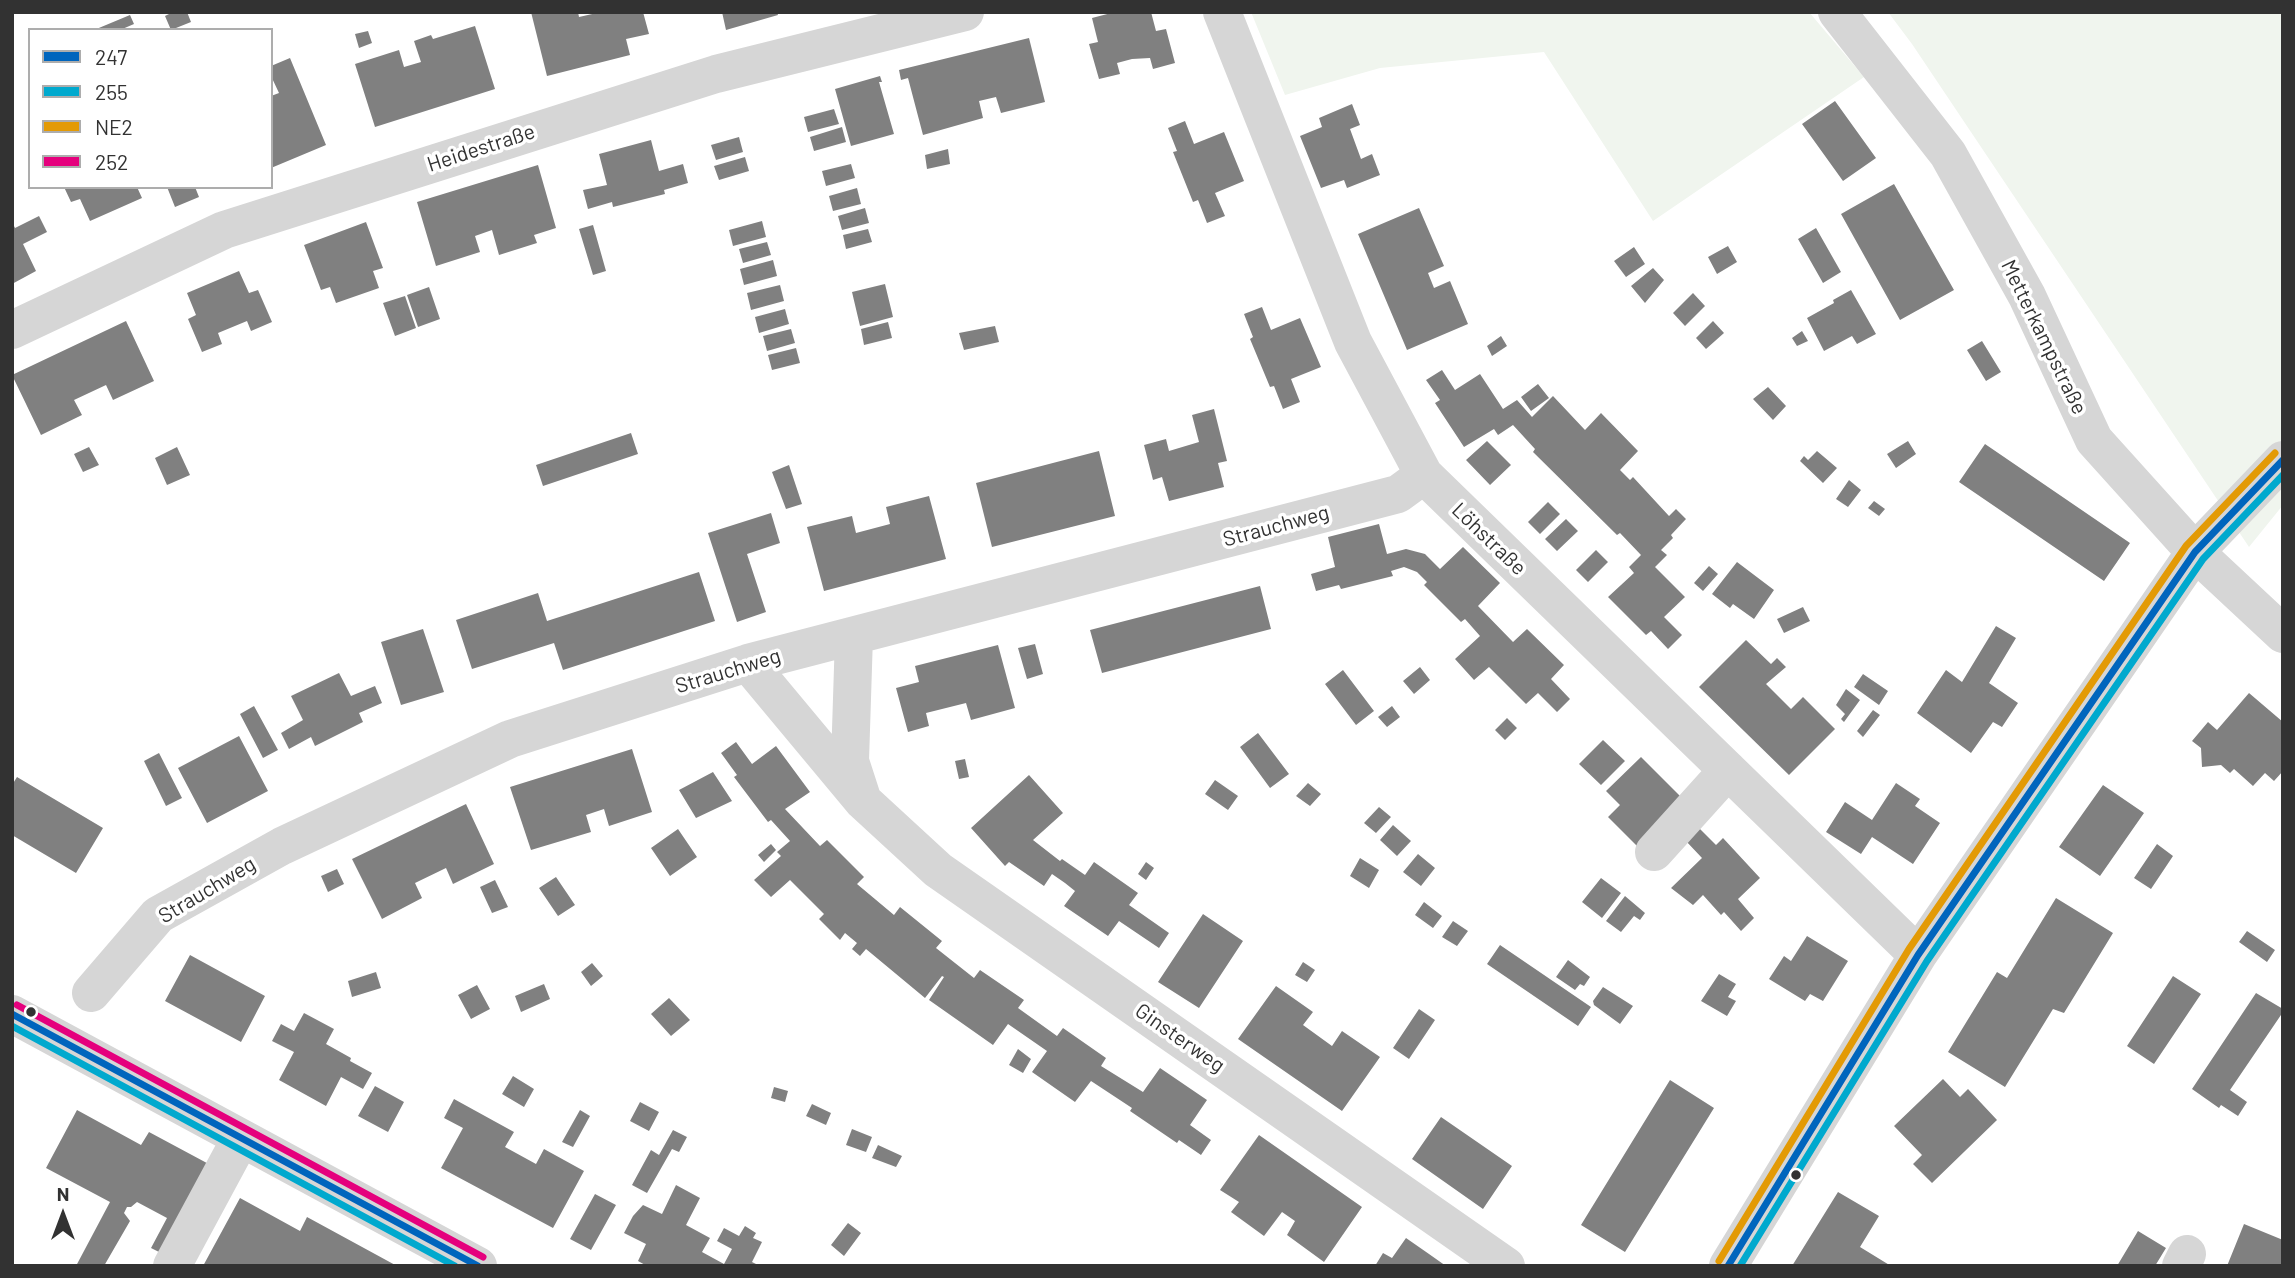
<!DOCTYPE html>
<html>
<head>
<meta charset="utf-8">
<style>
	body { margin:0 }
	#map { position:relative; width:2295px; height:1278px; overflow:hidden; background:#fff; font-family:Barlow,sans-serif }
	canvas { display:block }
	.frame { position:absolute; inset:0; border:14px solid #323232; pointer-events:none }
	.legend { position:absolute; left:28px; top:28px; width:245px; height:161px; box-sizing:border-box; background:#fff; border:2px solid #adadad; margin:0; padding:9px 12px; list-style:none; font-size:21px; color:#323232 }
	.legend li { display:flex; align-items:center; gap:14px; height:35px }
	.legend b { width:35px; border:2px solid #adadad }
	.north { position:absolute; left:28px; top:1180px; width:70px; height:70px; -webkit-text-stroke:5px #fff; paint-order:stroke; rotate:0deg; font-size:19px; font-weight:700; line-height:28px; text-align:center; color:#323232 }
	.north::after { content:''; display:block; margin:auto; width:24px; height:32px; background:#323232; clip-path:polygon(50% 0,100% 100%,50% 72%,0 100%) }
</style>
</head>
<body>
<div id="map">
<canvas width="2295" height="1278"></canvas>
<div class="frame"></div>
<ul class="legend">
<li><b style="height:9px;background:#0065bd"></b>247</li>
<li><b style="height:9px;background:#00a9ce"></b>255</li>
<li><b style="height:9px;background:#e39a05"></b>NE2</li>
<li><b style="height:9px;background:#e5007d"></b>252</li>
</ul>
<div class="north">N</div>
</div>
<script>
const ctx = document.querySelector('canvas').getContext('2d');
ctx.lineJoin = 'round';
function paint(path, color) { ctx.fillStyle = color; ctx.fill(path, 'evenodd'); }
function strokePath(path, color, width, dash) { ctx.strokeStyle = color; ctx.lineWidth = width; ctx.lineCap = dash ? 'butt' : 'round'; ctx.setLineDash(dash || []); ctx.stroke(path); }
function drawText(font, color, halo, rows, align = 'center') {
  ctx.font = font + ' Barlow,sans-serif'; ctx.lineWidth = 7; ctx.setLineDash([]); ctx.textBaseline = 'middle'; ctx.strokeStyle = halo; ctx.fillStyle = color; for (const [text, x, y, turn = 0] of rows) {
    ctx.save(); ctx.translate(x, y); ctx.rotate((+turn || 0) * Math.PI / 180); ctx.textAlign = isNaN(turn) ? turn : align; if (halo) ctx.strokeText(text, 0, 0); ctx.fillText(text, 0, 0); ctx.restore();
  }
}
const green = new Path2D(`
	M1251,12H1809L1864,77L1653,221L1544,52L1380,68L1285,95Z
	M1888,12H2283V505L2249,547L1912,44Z`);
const building = new Path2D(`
	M173,12H187L191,22L171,30L165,16Z
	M531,12H578L579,17L601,12H643L649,34L626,39L630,55L547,76Z
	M722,12H777L778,15L726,30Z
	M1115,12H1151L1156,31L1166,29L1175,63L1153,69L1150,58L1132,59L1117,63L1120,74L1099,79L1089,44L1098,42L1092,18Z
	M130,15L134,24L120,30H94Z
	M475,26L495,89L375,127L355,64L399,50L404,67L421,62L414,41L431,35L433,39Z
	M368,31L372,43L359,48L355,34Z
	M1029,38L1045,102L1001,113L996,97L979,101L983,118L923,135L908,78L901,80L899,70Z
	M290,58L326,145L271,168V96L279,93L271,76V66Z
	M880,76L882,82H879L894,134L851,146L835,89Z
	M1835,101L1876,158L1843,181L1802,124Z
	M1352,104L1360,125L1350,129L1361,159L1372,154L1380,175L1347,188L1344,180L1321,188L1300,136L1322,127L1319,118Z
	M834,109L839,124L808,132L804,117Z
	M1185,121L1194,144L1224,132L1244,181L1215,193L1225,216L1207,223L1198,200L1193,202L1173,152L1177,151L1168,128Z
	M842,127L846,142L814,151L810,137Z
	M739,137L743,152L716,160L711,145Z
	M651,140L659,171L683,164L688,183L664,190L665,194L613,207L612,202L588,209L583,190L607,185L599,154Z
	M948,149L950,164L927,169L925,155Z
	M745,157L749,171L719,180L714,166Z
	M851,164L855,178L826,186L822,171Z
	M538,165L556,228L534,235L537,243L499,255L492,230L475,236L480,252L436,266L417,202Z
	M1894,184L1954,290L1900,320L1841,214Z
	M64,187H137L142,198L90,221L80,199L71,202Z
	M167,187H195L199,197L175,207Z
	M857,188L861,204L833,211L829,196Z
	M865,208L869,223L842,230L838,216Z
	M1419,208L1444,266L1428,273L1434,288L1450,281L1468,324L1407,350L1358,234Z
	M39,216L47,232L23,244L36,271L12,284V222L15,228Z
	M762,221L766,237L733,246L729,230Z
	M366,222L383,268L373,271L379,288L336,303L330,287L321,290L304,245Z
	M593,225L606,271L593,275L579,229Z
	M1816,228L1841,272L1823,283L1798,239Z
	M868,229L872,242L846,249L843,235Z
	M767,242L771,255L743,263L739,249Z
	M1728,246L1737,262L1717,274L1708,257Z
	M1634,247L1645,264L1626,277L1614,261Z
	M773,260L777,276L744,285L740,269Z
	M1653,268L1664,280L1645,303L1631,286Z
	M239,271L249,293L258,290L272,322L251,331L247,321L218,333L222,344L202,352L188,319L196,315L187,293Z
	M885,284L893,317L860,326L852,292Z
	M780,285L784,301L751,310L747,293Z
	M429,287L440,319L418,327L407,295Z
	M1851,290L1876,334L1857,344L1852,336L1824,351L1807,318L1834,303L1833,300Z
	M1693,293L1705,306L1685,326L1673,313Z
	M405,296L416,328L395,336L383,303Z
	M1262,307L1271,330L1300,318L1321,367L1291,379L1300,402L1283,409L1274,386L1270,387L1250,339L1253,337L1244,314Z
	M785,309L789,324L759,333L755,317Z
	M126,321L154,381L113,400L106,385L74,400L82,415L41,435L12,375Z
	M1713,321L1724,333L1706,349L1696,338Z
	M888,322L892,338L864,345L861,329Z
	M995,326L999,342L964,350L959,333Z
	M791,329L795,343L767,351L763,336Z
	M1802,331L1808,341L1797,346L1792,338Z
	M1501,336L1507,346L1492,356L1487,346Z
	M1982,341L2001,372L1986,381L1967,350Z
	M796,348L800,363L772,370L768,355Z
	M1442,370L1455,390L1480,374L1503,409L1517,400L1532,417L1553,396L1585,430L1601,413L1638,451L1620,470L1630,480L1633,477L1669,516L1676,509L1686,519L1671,535L1673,538L1661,550L1667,555L1655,567L1685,597L1664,617L1682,635L1668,649L1651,631L1646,635L1608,597L1634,573L1629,567L1641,555L1620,533L1617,535L1533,452L1535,449L1513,425L1498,435L1494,429L1464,447L1435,403L1440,400L1426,380Z
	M1538,384L1549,398L1531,411L1521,397Z
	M1768,387L1786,406L1773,420L1753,399Z
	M1214,409L1227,461L1218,463L1224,487L1169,501L1162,477L1153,480L1144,445L1166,439L1169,451L1199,442L1192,415Z
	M631,433L638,454L543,486L536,465Z
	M1487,441L1511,465L1490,485L1466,460Z
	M1908,441L1916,454L1896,468L1887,454Z
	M1985,444L2130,543L2104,581L1959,482Z
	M89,447L99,465L83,472L74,454Z
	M177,447L190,475L167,485L155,458Z
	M1099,451L1115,516L992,547L976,483Z
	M1817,451L1837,468L1823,483L1800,461L1804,456L1808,460Z
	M789,465L802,504L786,509L772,472Z
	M1849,480L1861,490L1848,507L1836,499Z
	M929,496L946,559L824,591L807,527L852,516L856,533L890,524L886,507Z
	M1874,501L1885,509L1879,516L1868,508Z
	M1548,502L1560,514L1540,534L1528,522Z
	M771,513L780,543L747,554L766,612L737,622L708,533Z
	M1566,519L1578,531L1557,551L1545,539Z
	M1379,524L1387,554L1406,549L1425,554L1440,569L1463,547L1500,583L1478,606L1513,642L1527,629L1564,665L1551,679L1570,699L1557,712L1538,693L1526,704L1489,667L1474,680L1455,659L1480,636L1465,619L1461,622L1424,585L1427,582L1417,572L1404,567L1391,571L1393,576L1341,589L1339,585L1316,591L1311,574L1335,567L1328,537Z
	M1596,550L1608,562L1588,582L1576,570Z
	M1737,562L1774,590L1754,619L1733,604L1730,608L1712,594Z
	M1709,566L1718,574L1703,591L1694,583Z
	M699,572L715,621L563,670L554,643L472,669L456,620L538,593L547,621Z
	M1260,586L1271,629L1102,673L1090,630Z
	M1803,607L1810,621L1784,633L1777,619Z
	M1996,626L2016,638L1989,683L2018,703L2002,727L1993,722L1971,753L1917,713L1946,670L1962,682Z
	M423,629L444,692L401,705L381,642Z
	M1746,640L1771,664L1777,658L1786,667L1766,684L1791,709L1803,697L1835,729L1789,775L1699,687Z
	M1035,644L1043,674L1027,679L1018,648Z
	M998,645L1015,708L971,720L966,703L926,713L929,726L908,732L896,688L919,682L915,666Z
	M1420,667L1430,680L1414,694L1403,681Z
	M1343,670L1374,711L1356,725L1325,684Z
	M339,673L351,696L375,686L382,703L359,713L363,722L315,746L311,737L289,749L281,733L303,720L291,696Z
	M1863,674L1888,691L1879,705L1854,687Z
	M1846,689L1860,700L1844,722L1841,719L1845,714L1836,705Z
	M2249,693L2283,722V771L2274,781L2265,773L2253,786L2234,769L2230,773L2221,765L2202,767L2201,748L2192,741L2208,722L2217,730Z
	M254,706L278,750L263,758L240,714Z
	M1392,706L1400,717L1387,727L1378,717Z
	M1873,710L1880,715L1863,737L1857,731Z
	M1507,718L1517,728L1505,740L1495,730Z
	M1258,733L1289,774L1270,788L1240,747Z
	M239,736L268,791L207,823L178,768Z
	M1603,740L1625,761L1601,785L1579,764Z
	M736,742L752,764L776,746L810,792L785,809L820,846L827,840L864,877L857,884L894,915L900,907L942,941L936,948L974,978L980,970L1024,1000L1018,1008L1057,1036L1063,1028L1106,1058L1101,1066L1143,1092L1160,1068L1207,1100L1190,1125L1211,1140L1201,1155L1179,1140L1177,1143L1130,1111L1132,1108L1091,1081L1075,1102L1032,1072L1047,1051L1008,1024L993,1045L929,1000L944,977L942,976L925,998L866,949L860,956L852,949L857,943L845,933L840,940L819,919L824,914L790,880L771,897L754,880L781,856L777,852L790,841L771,820L768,822L734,777L737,775L721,753Z
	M632,749L652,812L609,826L604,809L586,815L591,832L531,850L510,787Z
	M159,753L182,798L166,806L144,761Z
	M1641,757L1686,802L1640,849L1608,817L1620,805L1606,791Z
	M965,759L969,777L959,779L955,761Z
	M713,772L732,801L696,818L679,790Z
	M1029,775L1063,813L1033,840L1060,861L1062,859L1085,875L1094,862L1138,893L1129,905L1169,933L1159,948L1119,921L1108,936L1064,906L1075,891L1065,883L1052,874L1044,886L1009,862L1005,866L971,828Z
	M17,777L103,828L76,873L12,835V785Z
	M1215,780L1238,796L1228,810L1205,794Z
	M1308,783L1321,794L1310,806L1296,796Z
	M1896,783L1920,799L1915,806L1940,823L1913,864L1872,837L1861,854L1826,832L1845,802L1872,820Z
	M2103,785L2144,813L2100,876L2059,847Z
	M466,804L494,864L453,884L446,868L415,883L422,898L382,919L352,859Z
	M1379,807L1391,817L1376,833L1364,823Z
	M1393,825L1411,841L1397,856L1380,840Z
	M1698,827L1716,845L1723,838L1760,878L1738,899L1754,918L1741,931L1724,912L1721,915L1703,895L1693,905L1671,888L1702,858L1685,840Z
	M678,829L697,857L670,876L651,848Z
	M771,844L776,850L764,862L758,855Z
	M2157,844L2173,856L2151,889L2134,878Z
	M1418,854L1435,868L1421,886L1403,872Z
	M1360,858L1379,870L1369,888L1350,876Z
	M1146,862L1154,868L1146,880L1138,874Z
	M337,869L344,884L328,892L321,876Z
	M556,877L575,905L558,916L539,888Z
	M1601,878L1621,893L1602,918L1582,902Z
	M495,880L508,907L492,913L480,887Z
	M1625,896L1645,913L1640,920L1634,916L1621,932L1606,921Z
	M2056,898L2113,933L2064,1013L2053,1009L2005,1087L1948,1052L1997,972L2007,978Z
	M1424,902L1442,916L1433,928L1415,915Z
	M1203,914L1243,941L1199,1008L1158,982Z
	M1453,921L1468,931L1457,946L1442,937Z
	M2247,931L2275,950L2267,962L2239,942Z
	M1807,936L1848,961L1823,1001L1810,994L1805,1001L1769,979L1784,956L1791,961Z
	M1500,945L1591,1007L1578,1026L1487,964Z
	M190,955L265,996L241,1042L165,1001Z
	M1568,960L1590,977L1584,986L1580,984L1575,990L1556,977Z
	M1303,962L1315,970L1307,982L1295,975Z
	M592,963L603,976L591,986L581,972Z
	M376,972L381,988L352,997L348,981Z
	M1719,974L1736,984L1728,997L1736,1001L1727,1016L1701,1001Z
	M2173,976L2201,994L2154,1064L2127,1046Z
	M544,984L550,999L521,1012L515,996Z
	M477,985L490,1009L471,1019L458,995Z
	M1276,986L1313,1012L1303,1025L1332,1046L1342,1031L1380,1057L1342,1111L1238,1039Z
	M1603,987L1633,1006L1620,1024L1594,1005L1593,1001Z
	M2256,993L2283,1009V1012L2230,1090L2247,1102L2238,1116L2221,1105L2219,1108L2192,1089Z
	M669,998L690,1020L671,1036L651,1014Z
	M1419,1009L1435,1020L1409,1059L1393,1048Z
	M304,1013L334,1029L326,1044L351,1058L350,1061L372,1073L363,1089L341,1077L326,1106L279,1080L294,1052L272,1041L281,1024L294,1031Z
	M1018,1049L1031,1059L1023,1073L1009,1065Z
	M513,1076L534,1089L524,1107L502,1094Z
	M1943,1079L1960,1097L1968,1089L1997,1120L1932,1183L1913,1164L1922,1155L1894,1126Z
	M1670,1080L1714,1108L1625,1252L1581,1225Z
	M375,1086L404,1102L388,1132L358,1116Z
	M774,1087L788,1091L785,1102L771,1098Z
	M454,1099L514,1132L505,1147L536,1164L544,1149L584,1171L553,1228L441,1168L463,1128L444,1118Z
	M640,1102L659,1112L649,1131L630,1121Z
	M812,1104L831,1113L826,1125L806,1116Z
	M77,1110L141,1145L149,1132L218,1169L169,1257L151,1248L167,1218L137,1202L131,1207H127L124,1213L130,1221L104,1266H76L110,1202L46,1168Z
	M580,1110L590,1116L573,1147L562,1142Z
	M1441,1117L1512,1166L1483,1209L1412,1159Z
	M852,1129L872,1137L866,1152L846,1145Z
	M673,1130L687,1137L679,1152L672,1149L647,1193L632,1185L651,1150L659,1155Z
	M1259,1135L1362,1207L1324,1262L1287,1235L1295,1221L1282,1212L1264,1236L1231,1212L1239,1202L1220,1190Z
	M878,1145L902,1156L896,1167L872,1158Z
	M676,1185L700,1198L686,1225L710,1238L702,1252L724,1264L732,1249L717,1241L724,1228L739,1236L745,1226L756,1233L753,1238L762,1242L752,1262L760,1266H647L638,1261L646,1244L624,1233L633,1216L643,1205L662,1214Z
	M1838,1192L1879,1216L1860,1247L1891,1266H1792Z
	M595,1194L616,1205L591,1250L570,1239Z
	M240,1198L300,1231L307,1217L397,1266H203Z
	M848,1223L861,1233L844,1256L831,1245Z
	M2244,1224L2283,1240V1266H2227Z
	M2138,1231L2166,1248L2155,1266H2117Z
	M1406,1238L1429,1254L1446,1266H1375L1383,1253L1392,1258Z`);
const minor = new Path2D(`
	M1222,12L1353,342L1424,475L1918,955
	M1837,12L1948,154L2027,296L2094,440L2195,552L2283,634
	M12,330L224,230L716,74L965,12
	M854,636L850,761L861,795
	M748,663L863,801L938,870L1506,1266
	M1654,852L1728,770
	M91,993L158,915L282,846L510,739L748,663L1398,494L1424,475
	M12,1014L478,1266
	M172,1266L241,1138
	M1728,1266L1918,955L2195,552L2283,460
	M2181,1266L2187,1254`);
const bus1 = new Path2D(`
	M12,1014L478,1266
	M1728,1266L1918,955L2195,552L2283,460`);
const bus2 = new Path2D(`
	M12,1026L455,1266
	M1740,1266L1927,961L2203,559L2283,475`);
const bus3 = new Path2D(`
	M1719,1261L1909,949L2186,546L2275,453`);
const bus4 = new Path2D(`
	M17,1005L483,1257`);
const markers = [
	[31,1012,6,"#323232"],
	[1796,1175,6,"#323232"]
];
const streetNames = [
	["Heidestraße",481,148,-18],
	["Metterkampstraße",2044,337,64],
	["Strauchweg",1276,526,-15],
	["Löhstraße",1489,539,44],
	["Strauchweg",728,671,-17],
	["Strauchweg",207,890,-31],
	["Ginsterweg",1180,1038,35]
];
paint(green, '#f0f5ee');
paint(building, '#808080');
strokePath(minor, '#d6d6d6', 38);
strokePath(bus1, '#0065bd', 7);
strokePath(bus2, '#00a9ce', 7);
strokePath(bus3, '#e39a05', 7);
strokePath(bus4, '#e5007d', 7);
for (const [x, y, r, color] of markers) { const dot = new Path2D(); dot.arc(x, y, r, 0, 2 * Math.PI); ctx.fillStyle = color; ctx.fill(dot); strokePath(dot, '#fff', 2.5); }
drawText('21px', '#323232', '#fff', streetNames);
</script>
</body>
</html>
